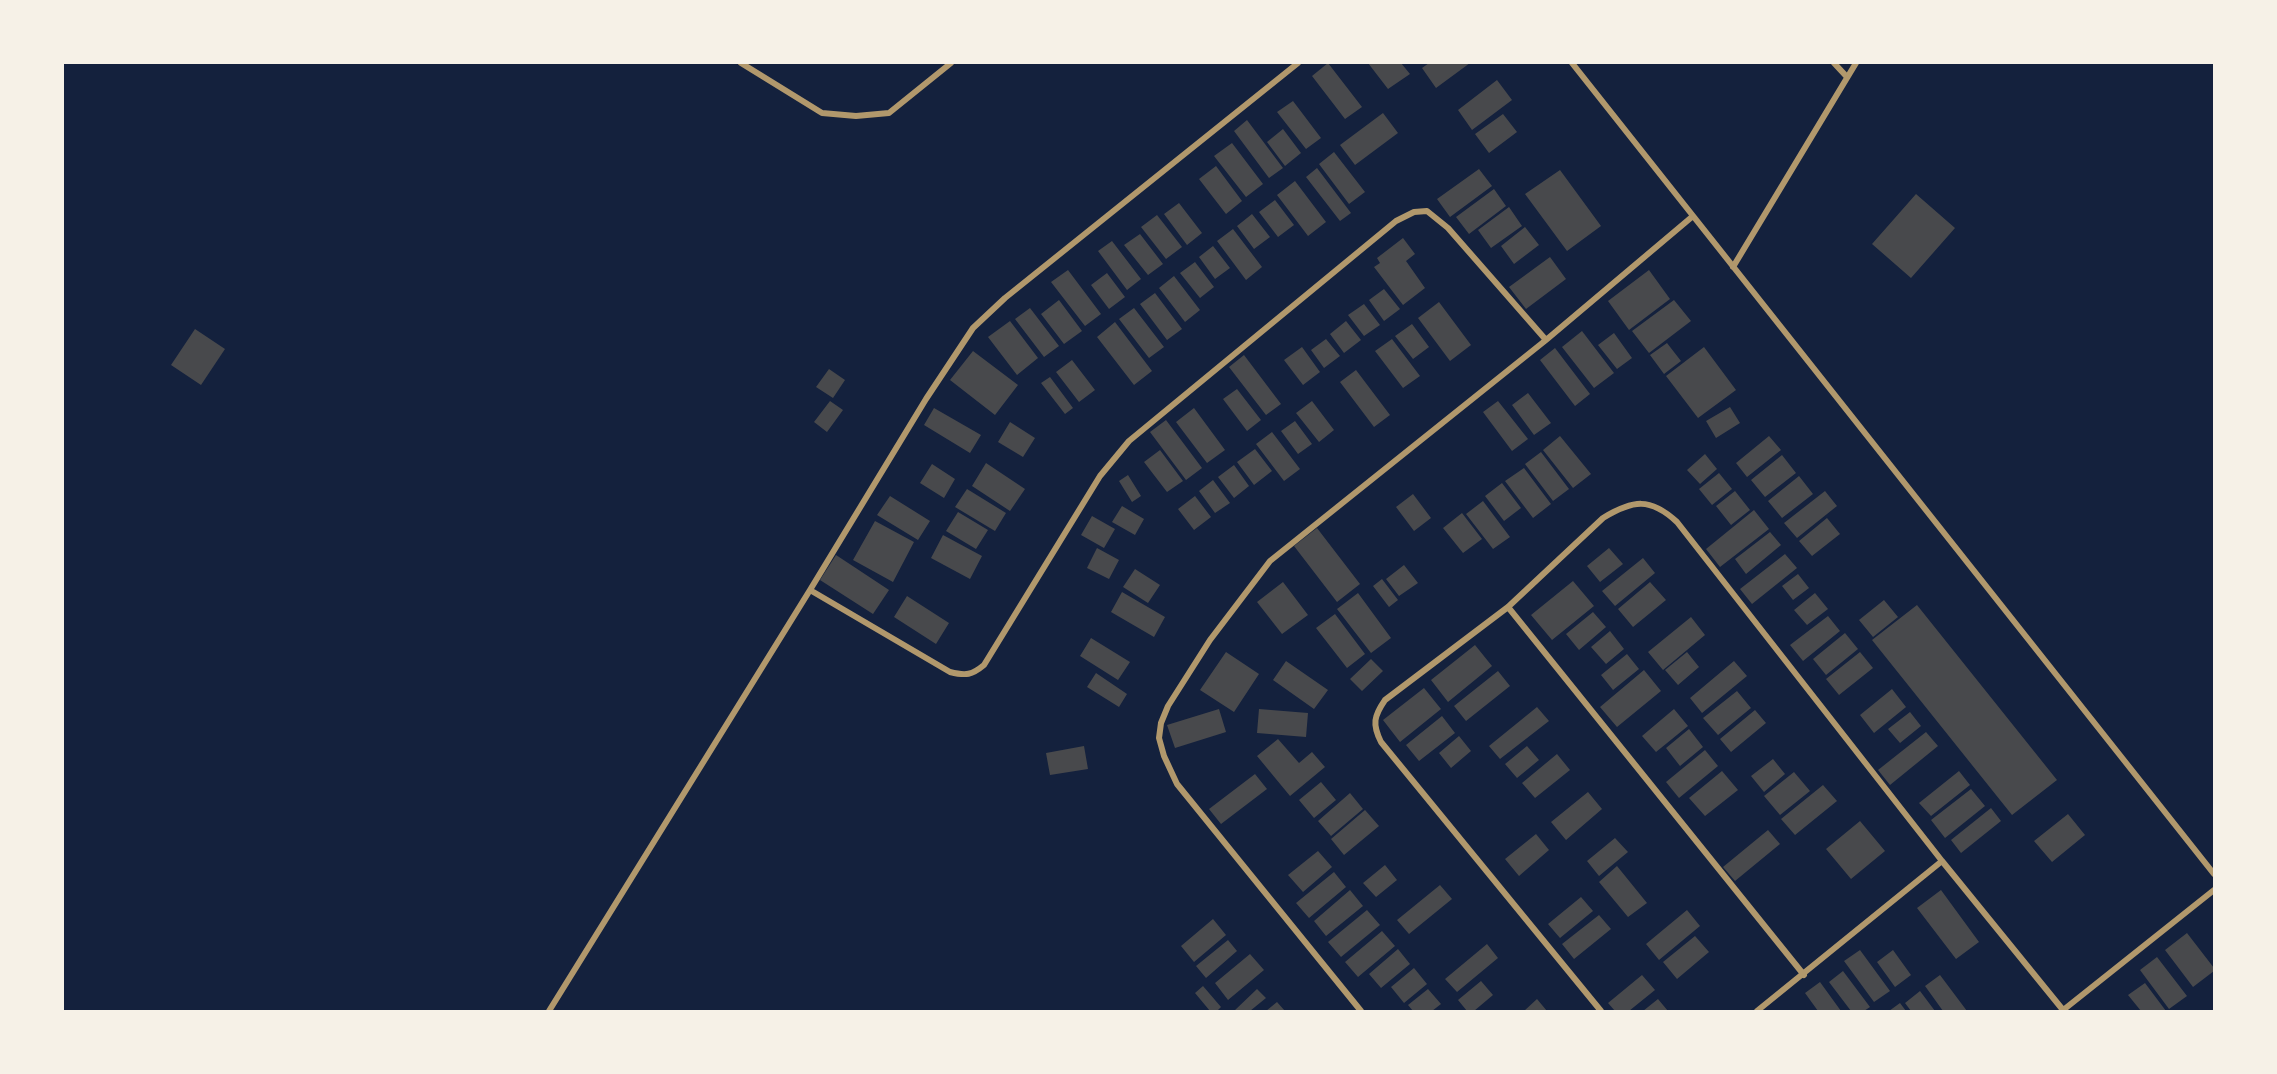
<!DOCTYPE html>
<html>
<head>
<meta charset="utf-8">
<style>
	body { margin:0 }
	#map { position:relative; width:2277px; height:1074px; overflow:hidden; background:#14213d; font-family:Raleway,sans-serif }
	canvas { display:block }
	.frame { position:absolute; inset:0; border:64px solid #f6f1e7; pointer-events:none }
</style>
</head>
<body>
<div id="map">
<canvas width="2277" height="1074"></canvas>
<div class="frame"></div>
</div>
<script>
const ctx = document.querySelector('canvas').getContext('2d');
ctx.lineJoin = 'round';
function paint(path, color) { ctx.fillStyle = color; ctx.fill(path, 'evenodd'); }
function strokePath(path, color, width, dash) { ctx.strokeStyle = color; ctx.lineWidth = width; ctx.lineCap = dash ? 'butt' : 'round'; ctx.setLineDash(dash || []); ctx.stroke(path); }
const building = new Path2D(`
	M1328,63L1362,107L1345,119L1312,76Z
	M1368,63H1401L1410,74L1388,89Z
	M1429,63H1470L1436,88L1422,68Z
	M1497,80L1512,100L1472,130L1458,110Z
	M1293,101L1321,138L1306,149L1277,112Z
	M1383,113L1398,133L1355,165L1340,145Z
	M1503,114L1517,132L1489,153L1475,134Z
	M1247,120L1283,168L1269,178L1234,131Z
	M1283,129L1301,153L1285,166L1267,142Z
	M1232,143L1263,184L1246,197L1214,156Z
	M1334,152L1365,192L1349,204L1319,164Z
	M1216,166L1242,201L1226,214L1199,179Z
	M1317,168L1351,213L1340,221L1306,177Z
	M1479,169L1492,186L1450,217L1437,199Z
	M1560,170L1601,226L1567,251L1525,194Z
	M1295,181L1326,222L1308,236L1277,195Z
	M1494,189L1506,206L1469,234L1456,217Z
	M1916,194L1955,228L1911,278L1872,244Z
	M1275,200L1294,225L1278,237L1259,212Z
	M1179,203L1202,233L1187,245L1164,214Z
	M1509,207L1522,226L1491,248L1478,230Z
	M1252,214L1270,237L1254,249L1237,226Z
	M1157,215L1182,247L1166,259L1141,227Z
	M1525,227L1539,245L1514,264L1501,246Z
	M1233,229L1262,267L1246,280L1217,241Z
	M1140,234L1163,264L1148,275L1124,245Z
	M1403,238L1415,254L1406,261L1425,288L1403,305L1374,267L1380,263L1377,258Z
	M1112,241L1141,279L1127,290L1098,251Z
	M1213,246L1230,268L1215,279L1199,257Z
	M1550,257L1566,279L1526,309L1509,287Z
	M1195,262L1214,287L1200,298L1180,273Z
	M1068,270L1101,314L1085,326L1051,282Z
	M1649,270L1670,299L1629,330L1608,301Z
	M1107,273L1125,297L1109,309L1091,285Z
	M1174,276L1200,310L1185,322L1159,288Z
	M1384,289L1400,309L1384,321L1369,300Z
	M1155,293L1182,329L1167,340L1140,304Z
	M1059,300L1082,331L1064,344L1041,314Z
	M1674,300L1691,321L1649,353L1632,331Z
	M1439,302L1471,345L1450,361L1418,318Z
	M1364,304L1380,325L1364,336L1348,315Z
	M1030,308L1059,346L1044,357L1015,319Z
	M1134,308L1164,347L1149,358L1119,319Z
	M1010,321L1038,358L1017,375L988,337Z
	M1346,321L1361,340L1344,353L1330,334Z
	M1115,322L1152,371L1134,385L1097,337Z
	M1412,324L1429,347L1413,359L1395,336Z
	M195,329L225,349L201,385L171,365Z
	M1582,331L1614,373L1594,388L1562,347Z
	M1614,333L1632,358L1617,369L1598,345Z
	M1326,339L1340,356L1324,368L1311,350Z
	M1392,339L1420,376L1403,388L1375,351Z
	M1667,343L1681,361L1664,374L1650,355Z
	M1302,347L1320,372L1303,385L1284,360Z
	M1704,347L1736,390L1698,418L1666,376Z
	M1555,348L1590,394L1575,406L1540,360Z
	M973,351L1018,385L995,415L950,380Z
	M1244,355L1281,404L1266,415L1229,367Z
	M1072,360L1095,390L1079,402L1056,372Z
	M829,369L845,380L833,398L816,387Z
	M1356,370L1390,415L1374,427L1340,382Z
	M1050,377L1073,408L1065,414L1041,383Z
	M1237,389L1261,420L1247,431L1223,399Z
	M1528,393L1551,423L1534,435L1512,405Z
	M830,401L843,410L827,432L814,422Z
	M1312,401L1334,430L1319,442L1296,413Z
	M1498,401L1528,439L1512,451L1483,412Z
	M1730,407L1740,423L1716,438L1706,421Z
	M934,408L981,435L970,453L924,425Z
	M1194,408L1225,450L1207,463L1176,422Z
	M1166,420L1202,468L1186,480L1150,432Z
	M1295,421L1312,444L1298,454L1281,431Z
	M1010,422L1035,438L1023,457L998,442Z
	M1272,432L1300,469L1284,481L1256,444Z
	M1560,436L1591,474L1573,488L1543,450Z
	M1769,436L1781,450L1747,477L1736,463Z
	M1255,449L1272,471L1254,485L1237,462Z
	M1160,450L1183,481L1167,492L1144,462Z
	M1541,452L1569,489L1553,501L1525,464Z
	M1705,454L1717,469L1700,484L1687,470Z
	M1782,455L1796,473L1765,497L1751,480Z
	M986,463L1025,489L1010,511L972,486Z
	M932,464L955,479L944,498L920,483Z
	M1234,465L1249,486L1234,498L1218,477Z
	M1524,468L1551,504L1533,518L1505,481Z
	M1719,473L1732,489L1712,505L1699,489Z
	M1128,475L1141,496L1132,502L1119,481Z
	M1799,476L1813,494L1782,518L1768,501Z
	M1213,480L1230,503L1215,513L1199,491Z
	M1502,483L1521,508L1504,521L1485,496Z
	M967,489L1006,513L995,531L955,507Z
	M1735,491L1750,510L1731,525L1716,506Z
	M1825,491L1837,506L1797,538L1784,523Z
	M1413,494L1431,518L1414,531L1396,507Z
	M890,496L930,521L918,540L877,515Z
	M1195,496L1211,517L1194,530L1178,509Z
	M1483,501L1510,537L1493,549L1466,514Z
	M1122,506L1144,519L1135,535L1112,522Z
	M1754,510L1769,529L1720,567L1706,549Z
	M958,512L988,530L976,549L946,531Z
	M1462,513L1482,539L1463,553L1443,528Z
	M1092,516L1115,529L1104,548L1081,535Z
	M1827,518L1840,534L1812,556L1799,541Z
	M875,521L914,542L893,582L853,560Z
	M1317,528L1360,584L1337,602L1294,546Z
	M1770,532L1781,545L1746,574L1735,559Z
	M943,535L982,556L970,579L931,558Z
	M1097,548L1119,560L1109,579L1087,568Z
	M1609,548L1623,564L1600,582L1587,566Z
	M1785,554L1797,568L1752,604L1740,589Z
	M836,555L889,590L873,614L820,580Z
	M1643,558L1655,573L1615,606L1602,591Z
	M1404,565L1418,583L1399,596L1386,579Z
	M1135,569L1160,585L1148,603L1123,587Z
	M1798,574L1809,588L1793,600L1782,586Z
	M1382,579L1398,600L1389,607L1373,586Z
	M1573,581L1594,606L1552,640L1531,615Z
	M1283,582L1308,615L1282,634L1257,602Z
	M1650,582L1666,600L1633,627L1618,609Z
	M1122,592L1165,617L1154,637L1111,612Z
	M1358,593L1391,638L1371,653L1337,609Z
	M1815,593L1828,609L1807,625L1794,610Z
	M907,596L949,623L936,644L894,617Z
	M1884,600L1898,617L1873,637L1859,620Z
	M1917,605L2057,780L2012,815L1872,640Z
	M1593,612L1606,627L1579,650L1566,634Z
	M1335,614L1365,654L1347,668L1316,628Z
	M1828,616L1840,631L1803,661L1790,645Z
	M1691,617L1705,635L1663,670L1648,652Z
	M1610,631L1624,649L1606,664L1591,647Z
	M1845,633L1858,649L1826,675L1813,659Z
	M1091,638L1130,662L1118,680L1080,656Z
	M1475,645L1492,666L1448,702L1431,680Z
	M1226,652L1259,674L1234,712L1200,690Z
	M1687,652L1699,667L1678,685L1665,670Z
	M1860,652L1873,668L1839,695L1826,679Z
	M1627,654L1639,669L1613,690L1601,675Z
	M1371,659L1383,671L1362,691L1350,679Z
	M1286,661L1328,690L1314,709L1273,680Z
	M1734,661L1747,676L1702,713L1690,698Z
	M1644,670L1661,691L1617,727L1600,707Z
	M1498,671L1510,686L1466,721L1454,706Z
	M1096,673L1127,694L1119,707L1087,687Z
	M1424,688L1441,709L1400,742L1383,720Z
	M1892,689L1906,707L1874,733L1860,715Z
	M1737,691L1751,708L1718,735L1703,718Z
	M1537,707L1549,721L1500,759L1489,746Z
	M1219,709L1226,732L1175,748L1167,725Z
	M1259,709L1308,713L1306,737L1257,733Z
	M1674,709L1688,726L1656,752L1642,736Z
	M1755,710L1766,723L1731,752L1720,739Z
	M1910,712L1921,726L1900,743L1888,729Z
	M1442,716L1455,733L1419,761L1406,745Z
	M1689,729L1703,747L1680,766L1666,748Z
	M1926,732L1938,746L1890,785L1878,770Z
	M1459,736L1471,751L1451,768L1439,753Z
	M1278,739L1299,763L1312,752L1325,767L1290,796L1257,756Z
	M1084,746L1088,769L1050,775L1046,753Z
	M1527,746L1539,760L1517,778L1505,764Z
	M1705,750L1718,766L1679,798L1666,782Z
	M1557,754L1570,770L1535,798L1522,783Z
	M1773,759L1785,774L1764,792L1751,776Z
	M1722,771L1738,790L1705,816L1689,798Z
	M1959,771L1970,785L1931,816L1919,803Z
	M1794,772L1810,791L1780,815L1764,796Z
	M1255,774L1267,789L1221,824L1209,809Z
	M1321,782L1336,800L1314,818L1299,800Z
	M1823,785L1837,801L1795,835L1781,819Z
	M1971,789L1985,806L1945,838L1931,820Z
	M1588,792L1602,809L1566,840L1551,822Z
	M1350,793L1363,809L1331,836L1318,821Z
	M1991,808L2001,821L1961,853L1951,840Z
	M1365,810L1379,826L1344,855L1331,839Z
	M2068,814L2085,835L2052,862L2034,841Z
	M1860,821L1885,851L1851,879L1826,849Z
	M1768,830L1780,844L1735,881L1723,867Z
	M1536,834L1549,850L1519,876L1505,859Z
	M1615,838L1628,852L1599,876L1587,861Z
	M1318,851L1332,867L1303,892L1288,875Z
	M1385,865L1397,880L1376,897L1363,883Z
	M1617,866L1647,903L1628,917L1599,882Z
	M1334,872L1346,887L1309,918L1296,903Z
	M1440,885L1452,899L1409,934L1397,920Z
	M1350,890L1363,906L1326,936L1314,921Z
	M1941,890L1979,942L1956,959L1917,908Z
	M1581,897L1593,911L1560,938L1548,924Z
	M1367,910L1380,925L1341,957L1328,942Z
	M1687,910L1700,926L1659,960L1646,944Z
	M1599,915L1611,929L1574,959L1562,944Z
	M1213,919L1226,935L1194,962L1181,946Z
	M1382,931L1395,946L1358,977L1345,962Z
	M2187,933L2214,968V971L2193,987L2165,950Z
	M1695,936L1709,952L1677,979L1663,962Z
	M1228,940L1237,951L1206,978L1196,966Z
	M1487,944L1498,958L1457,992L1445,979Z
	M1398,949L1410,964L1381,988L1369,974Z
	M1860,950L1890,991L1874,1002L1844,961Z
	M1893,950L1911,975L1895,987L1877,962Z
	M1250,954L1264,970L1228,1000L1215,983Z
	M2157,957L2187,996L2169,1009L2140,970Z
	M1414,968L1427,984L1404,1003L1391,987Z
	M1843,971L1870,1007L1864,1011H1851L1829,982Z
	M1642,975L1655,990L1629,1011H1615L1608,1003Z
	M1940,975L1967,1011H1943L1925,986Z
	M1481,981L1493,995L1474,1011H1467L1458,1000Z
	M1820,982L1841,1011H1818L1805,993Z
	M2145,983L2166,1011H2141L2128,995Z
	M1203,986L1221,1007L1217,1011H1210L1195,993Z
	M1257,989L1266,998L1250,1011H1234Z
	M1428,989L1441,1004L1432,1011H1413L1408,1005Z
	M1920,991L1935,1011H1911L1905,1003Z
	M1537,999L1547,1011H1524Z
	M1658,999L1668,1011H1643Z
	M1277,1002L1285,1011H1266Z
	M1900,1003L1906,1011H1889Z`);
const minor = new Path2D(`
	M741,63L822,113L856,116L889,113L951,63
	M1298,63L1005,298L973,328L926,399L810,590L950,672C966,676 972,675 984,665L1100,476L1129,441L1396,221L1414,212L1427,211L1448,228L1546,340
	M1572,63L2214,874
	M1834,63L1847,77
	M1733,267L1856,63
	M1508,607L1804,975
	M549,1011L810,590
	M1361,1011L1177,784L1164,756L1159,738L1161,723L1168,706L1210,640L1270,561L1546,340L1693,216
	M1601,1011L1381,742C1372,724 1374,716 1385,700L1508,607L1603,518C1633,500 1650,497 1677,522L1942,861
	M1757,1011L1942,861L2063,1010
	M2062,1011L2214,890`);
paint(building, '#48494c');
strokePath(minor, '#b1986c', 6);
</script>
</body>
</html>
